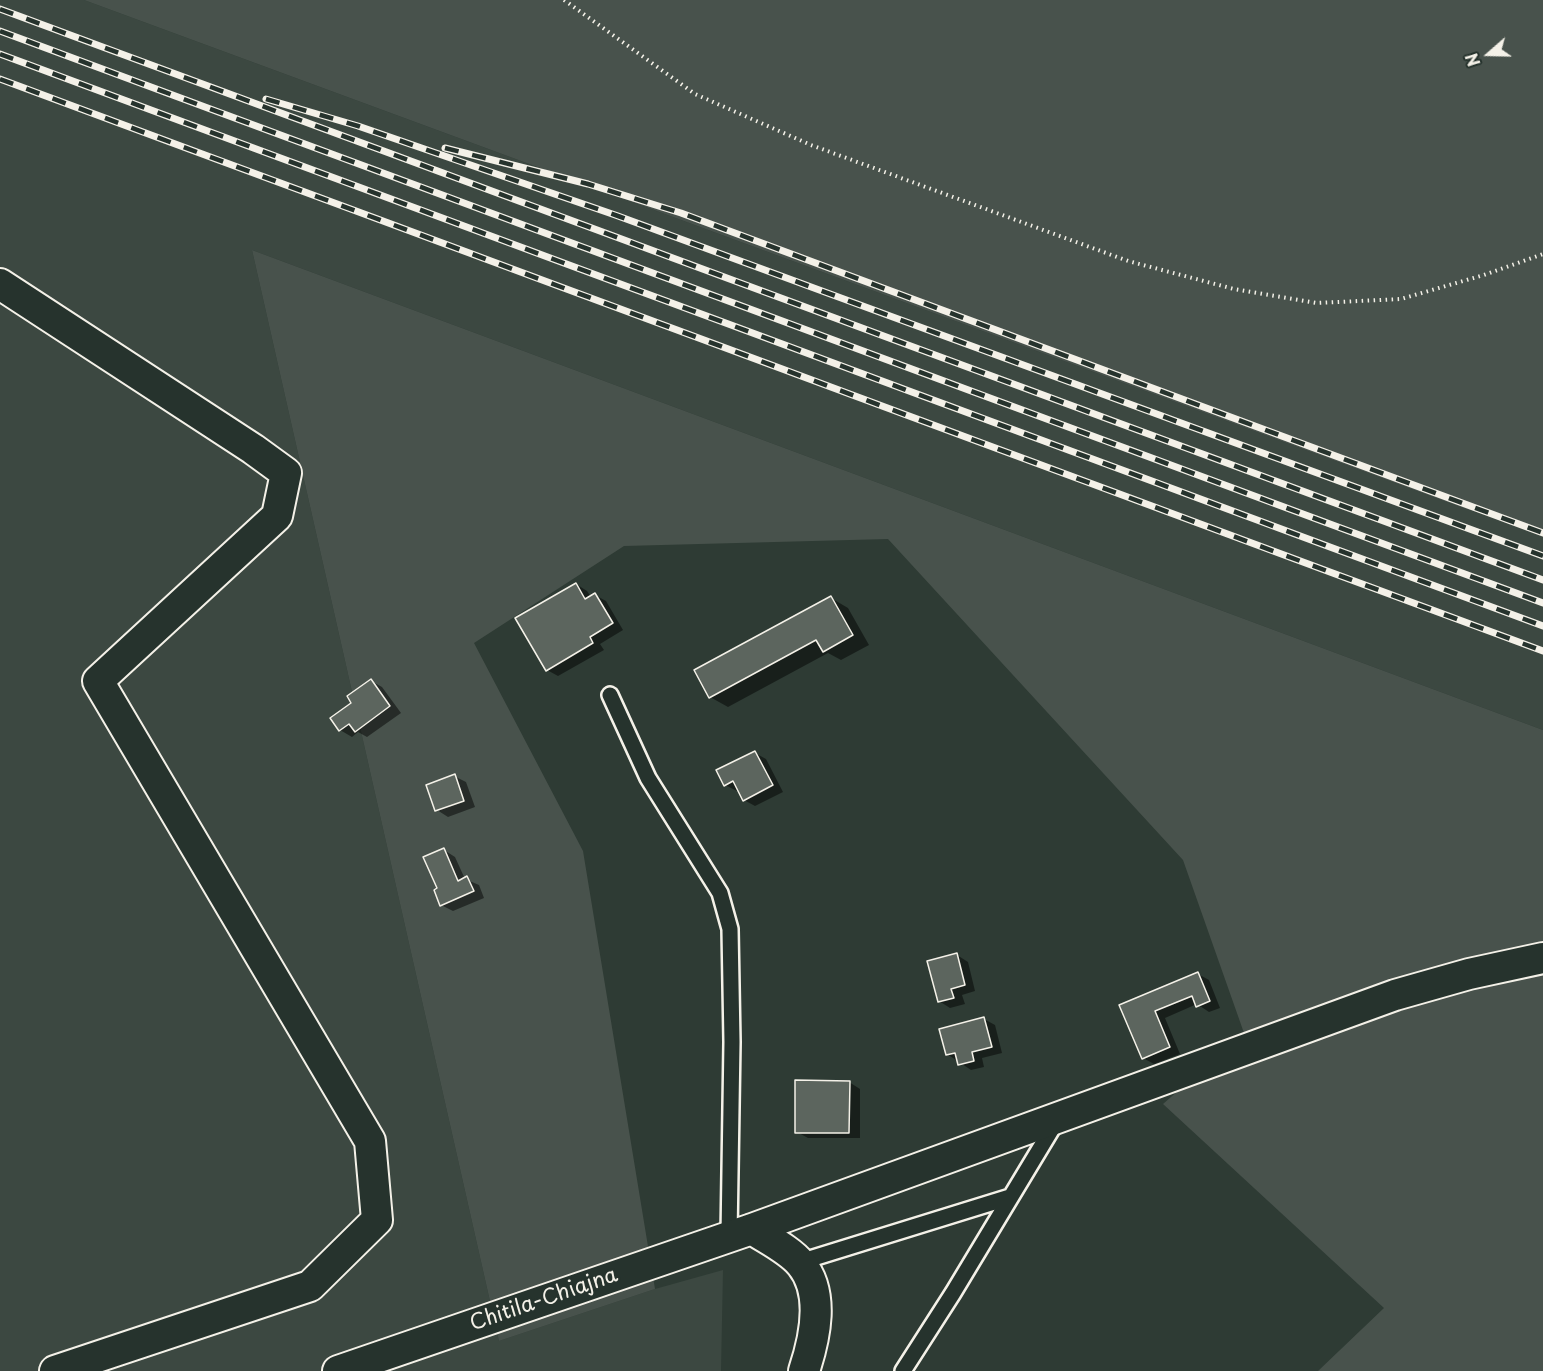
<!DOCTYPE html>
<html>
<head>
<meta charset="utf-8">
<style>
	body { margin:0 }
	#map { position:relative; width:1543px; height:1371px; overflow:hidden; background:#2e3b34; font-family:"Playpen Sans",sans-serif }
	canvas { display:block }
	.north { position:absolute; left:1459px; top:24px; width:60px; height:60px; -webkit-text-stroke:4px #26332d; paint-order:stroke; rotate:250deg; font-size:16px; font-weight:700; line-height:24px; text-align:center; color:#f4f1e8 }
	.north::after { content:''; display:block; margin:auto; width:21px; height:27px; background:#f4f1e8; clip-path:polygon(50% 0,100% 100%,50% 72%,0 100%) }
</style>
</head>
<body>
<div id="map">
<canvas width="1543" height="1371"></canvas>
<div class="north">N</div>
</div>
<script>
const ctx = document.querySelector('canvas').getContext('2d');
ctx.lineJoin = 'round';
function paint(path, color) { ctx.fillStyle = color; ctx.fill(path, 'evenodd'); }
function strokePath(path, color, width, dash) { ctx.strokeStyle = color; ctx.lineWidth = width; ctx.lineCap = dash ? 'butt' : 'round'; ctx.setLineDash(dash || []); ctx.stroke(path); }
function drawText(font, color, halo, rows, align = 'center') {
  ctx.font = font + ' "Playpen Sans",sans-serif'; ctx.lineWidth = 4.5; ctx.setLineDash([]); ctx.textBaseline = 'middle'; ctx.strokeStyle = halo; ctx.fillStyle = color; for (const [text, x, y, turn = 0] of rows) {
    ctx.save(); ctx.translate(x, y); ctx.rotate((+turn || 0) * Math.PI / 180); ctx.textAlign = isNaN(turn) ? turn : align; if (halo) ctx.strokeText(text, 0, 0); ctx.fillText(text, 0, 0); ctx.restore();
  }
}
const built = new Path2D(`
	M0,0H84L1463,508L1543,533V730L252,250L499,1341L655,1289L723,1270L721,1371H0Z`);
const green = new Path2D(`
	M84,0H1543V533L1463,508Z
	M252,250L1543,730V1371H1318L1384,1308L1163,1104L1244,1033L1183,860L888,539L624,546L474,643L583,851L655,1289L499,1341Z`);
const shadow = new Path2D(`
	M576,584L587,591L591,597L595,595L606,601L623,630L600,644L604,650L558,676L547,670Z
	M831,598L848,608L869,645L841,660L828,653L728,707L710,697Z
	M371,681L382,687L401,713L367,737L358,732L352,737L340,730L332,718L354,703Z
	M755,753L766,759L783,792L755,806L744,800L739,790L737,791L725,785Z
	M454,776L466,782L475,807L448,817L437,810Z
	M444,850L455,857L465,879L479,885L484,898L453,911L441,905L439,889Z
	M957,955L968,962L975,991L962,995L965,1004L950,1008L939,1001Z
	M1198,974L1209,980L1220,1008L1209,1012L1197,1004L1165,1018L1180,1054L1154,1064L1143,1058L1121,1005Z
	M984,1019L995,1025L1002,1053L982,1058L984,1067L971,1070L947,1054Z
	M849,1082L860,1089V1138H808L797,1132Z`);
const building = new Path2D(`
	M576,583L585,599L595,593L613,623L590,637L593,643L546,671L515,618Z
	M831,596L853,635L823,652L816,640L709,698L694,670Z
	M371,679L390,706L355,732L349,724L339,731L330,718L351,703L347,696Z
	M755,751L773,785L743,801L733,781L724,786L716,770Z
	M455,774L464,801L435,811L426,785Z
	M444,848L458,881L467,876L474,891L440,906L434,890L437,888L423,857Z
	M957,953L965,985L951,989L954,998L938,1002L927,961Z
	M1198,972L1210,1001L1196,1007L1192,996L1155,1011L1170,1047L1142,1059L1119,1005Z
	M984,1017L992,1047L972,1052L974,1061L958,1065L955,1053L946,1055L939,1029Z
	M795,1080L850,1081L849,1133H795Z`);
const path = new Path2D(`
	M564,0L695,94L811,145L1128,261L1234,289L1317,303L1401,299L1484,275L1543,254`);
const lane = new Path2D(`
	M610,695L648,778L720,893L730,929L732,1042L729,1236
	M800,1262L1010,1197
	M903,1371L953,1293L1056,1122`);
const street = new Path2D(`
	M0,284L253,449L286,473L277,516L98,681L370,1141L377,1220L310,1286L55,1371
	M752,1229C767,1239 790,1250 801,1264C825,1293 815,1338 804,1371
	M338,1371L752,1229L1395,995L1469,974L1543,958`);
const rail = new Path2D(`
	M0,9L1543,580
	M0,31L1543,603
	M0,54L1543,626
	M0,79L1543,651
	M266,99L358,126L618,216L1543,556
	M445,148L588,184L681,213L1543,533`);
const streetNames = [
	["Chitila-Chiajna",544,1300,-19]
];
paint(built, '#3c4841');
paint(green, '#48524c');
paint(shadow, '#0007');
paint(building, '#5c655e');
strokePath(building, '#f4f1e8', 1.5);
strokePath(lane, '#f4f1e8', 20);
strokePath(street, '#f4f1e8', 34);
strokePath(path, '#f4f1e8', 4, [1.5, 4.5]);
strokePath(lane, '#26332d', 15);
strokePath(street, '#26332d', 30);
strokePath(rail, '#f4f1e8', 7);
strokePath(rail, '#26332d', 4.5, [14]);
drawText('21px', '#f4f1e8', '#26332d', streetNames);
</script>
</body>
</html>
